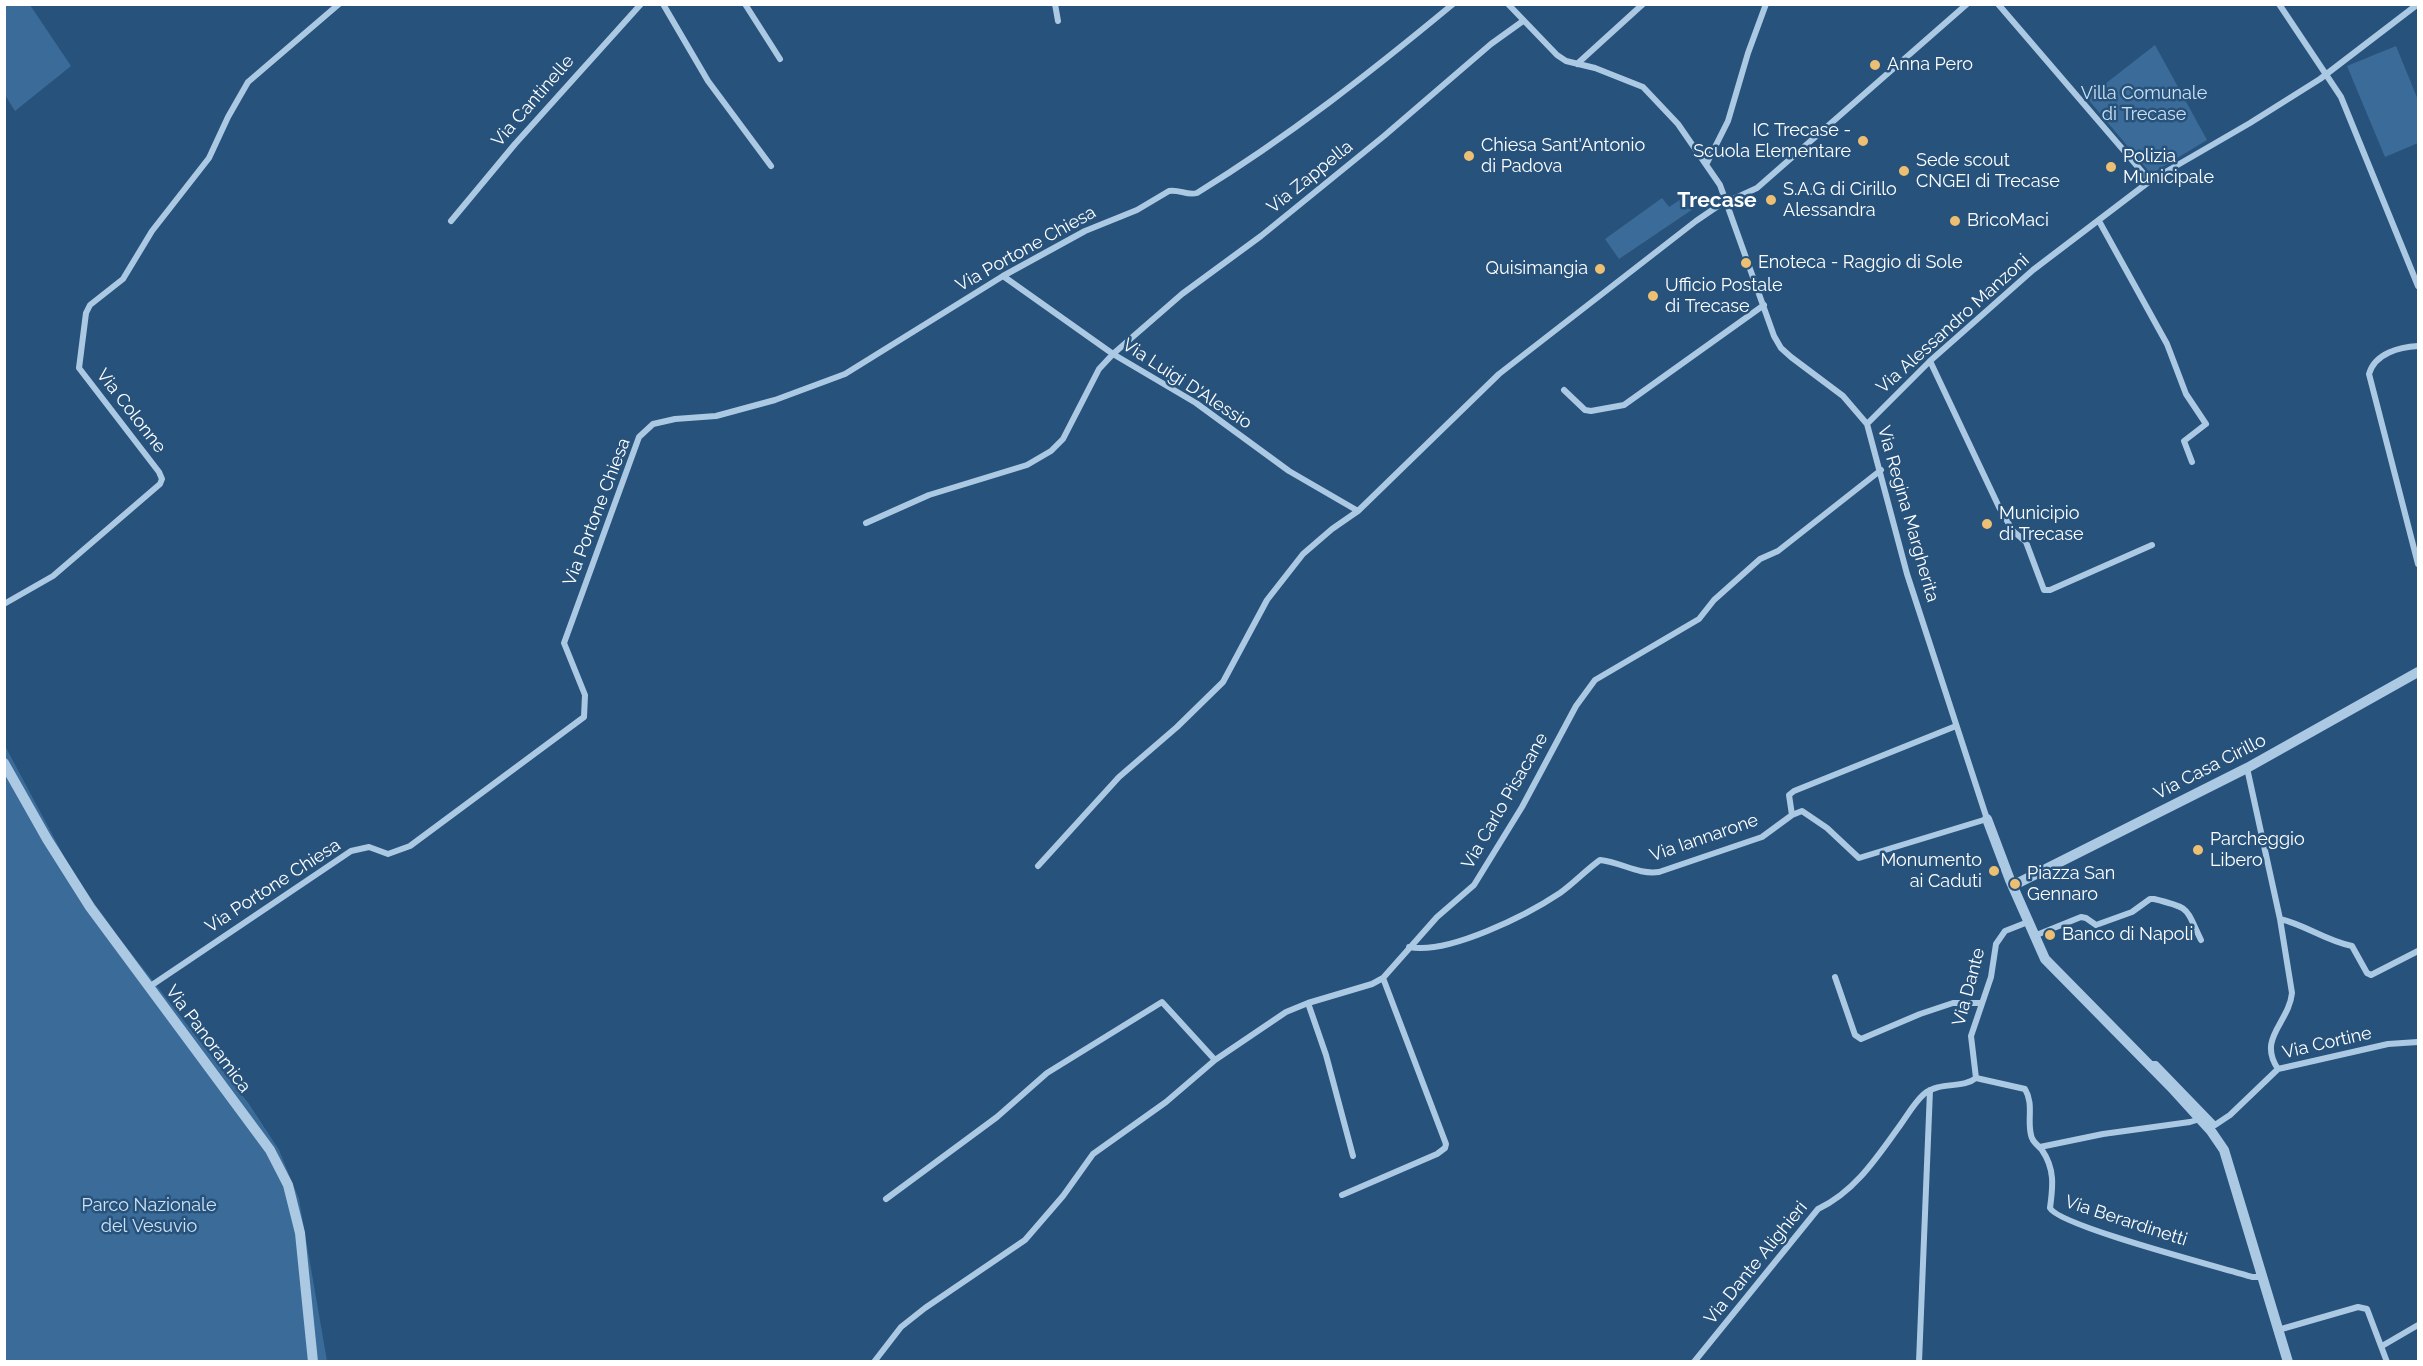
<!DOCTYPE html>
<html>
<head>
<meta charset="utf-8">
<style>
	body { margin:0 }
	#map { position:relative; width:2423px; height:1366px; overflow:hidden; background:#27527b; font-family:Raleway,sans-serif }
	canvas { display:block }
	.frame { position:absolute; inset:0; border:6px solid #fff; pointer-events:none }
</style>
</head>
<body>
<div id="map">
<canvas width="2423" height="1366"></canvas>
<div class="frame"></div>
</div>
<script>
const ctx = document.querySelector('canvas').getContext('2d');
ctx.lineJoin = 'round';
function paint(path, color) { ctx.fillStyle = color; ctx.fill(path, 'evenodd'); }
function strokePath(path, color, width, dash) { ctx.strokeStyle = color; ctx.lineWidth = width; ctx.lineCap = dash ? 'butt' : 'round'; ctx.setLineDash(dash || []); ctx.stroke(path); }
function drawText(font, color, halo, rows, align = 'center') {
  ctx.font = font + ' Raleway,sans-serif'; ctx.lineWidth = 5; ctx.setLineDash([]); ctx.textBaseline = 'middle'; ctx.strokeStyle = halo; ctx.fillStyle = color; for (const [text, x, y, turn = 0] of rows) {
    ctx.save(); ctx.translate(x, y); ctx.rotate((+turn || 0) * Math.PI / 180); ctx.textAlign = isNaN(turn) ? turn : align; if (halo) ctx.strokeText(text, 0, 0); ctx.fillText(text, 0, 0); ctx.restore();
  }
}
const green = new Path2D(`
	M4,5H30L71,66L15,111L5,95Z
	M2155,45L2207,140L2151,174L2087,98Z
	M2396,46L2418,100V143L2385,157L2347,66Z
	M1689,194L1696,207L1619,259L1605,239L1662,198L1669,207Z
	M4,744L74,875L117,935L249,1104L279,1150L299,1199L327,1361H5Z`);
const minor = new Path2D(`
	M663,4L708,81L771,166
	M745,4L780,59
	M1055,4L1058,21
	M1998,4L2150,181
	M2279,4L2341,97L2418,286
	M1577,64L1643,4
	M1707,163L1728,121L1748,53L1766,4
	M451,221L515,144L641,4
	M2099,221L2167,344L2186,394L2206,424L2184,441L2192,462
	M1003,276L1113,354L1196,403L1289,471L1358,511
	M2418,346C2400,347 2375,353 2369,374L2418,564
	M1930,361L1999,507L2013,531L2026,542L2044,590H2050L2152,545
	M1564,390L1585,410L1591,411L1624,405L1764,305
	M1867,424L1930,361L2033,270L2150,181L2250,123L2320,79L2418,4
	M866,523L929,495L1027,465L1051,451L1063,439L1099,369L1113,354L1182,294L1261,236L1384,136L1491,44L1523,21
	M4,604L53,576L160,484L162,479L159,472L79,368L86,313L90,305L123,279L152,231L209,158L228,117L248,82L339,4
	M2247,768L2280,919L2292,993C2289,1023 2257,1038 2278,1069
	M1792,815L1789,795L1794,791L1956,726
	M1038,866L1119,777L1177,727L1223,682L1267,600L1303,554L1332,529L1358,511L1499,374L1696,221L1718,206L1757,188L1967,4
	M2280,919C2306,925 2326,941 2352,946L2367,973L2371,975L2418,951
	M2034,936L2081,917L2086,918L2096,925L2132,912L2150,899H2154C2191,908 2185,907 2201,940
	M1409,947C1448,955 1527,915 1560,893C1574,883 1586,870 1600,860C1621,862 1638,875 1659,872L1762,837L1792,815L1802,811L1827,828L1859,858L1987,819L1907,574L1867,424L1843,396L1791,357L1781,348L1774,336L1720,185L1678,124L1643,87L1595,68L1566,61L1557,55L1508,4
	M1835,977L1855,1035L1861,1039L1920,1014L1953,1003H1981
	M149,987L351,851L369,847L388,854L410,846L584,717L585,695L564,643L639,437L653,424L675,419L716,416L775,400L845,374L1003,276L1085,231L1137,210L1169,191C1179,189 1187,196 1197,193C1288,137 1371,72 1453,4
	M1308,1003L1326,1055L1353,1156
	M2148,1064H2156L2215,1125L2230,1115L2278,1069L2388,1044L2418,1042
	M1976,1078L2025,1089C2034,1104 2027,1119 2031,1135C2032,1142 2038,1145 2042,1150C2055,1169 2053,1186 2050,1208C2059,1226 2223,1268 2252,1277H2263
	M1976,1078L1971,1036L1991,977L1996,944L2005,931L2028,922
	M2040,1147L2103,1134L2190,1122L2200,1119
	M1342,1195L1437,1154L1445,1148L1446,1144L1383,978
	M886,1199L997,1117L1047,1073L1162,1002L1215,1060
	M2278,1330L2358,1307L2367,1309L2387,1362
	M2382,1346L2418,1325
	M874,1362L901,1327L925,1308L1025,1240L1063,1196L1093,1154L1166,1102L1215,1060L1286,1012L1308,1003L1372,984L1383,978L1437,917L1474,885L1522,807L1576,706L1595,680L1699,619L1714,600L1760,559L1778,551L1881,470
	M1694,1362L1818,1209C1855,1192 1878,1156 1901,1124C1908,1114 1915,1102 1924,1094C1940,1081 1963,1089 1976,1078
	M1919,1362L1930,1090`);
const tertiary = new Path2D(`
	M4,763L47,839L90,907L270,1150L288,1185L300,1233L313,1362
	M1987,819L2010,880L2045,959L2171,1087L2211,1131L2224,1150L2288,1362
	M2014,885L2247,768L2418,672`);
const markers = [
	[1875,65,6,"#ecbf72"],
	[1863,141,6,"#ecbf72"],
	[1469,156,6,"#ecbf72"],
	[2111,167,6,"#ecbf72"],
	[1904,171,6,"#ecbf72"],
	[1771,200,6,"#ecbf72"],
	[1955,221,6,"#ecbf72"],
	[1746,263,6,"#ecbf72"],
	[1600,269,6,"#ecbf72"],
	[1653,296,6,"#ecbf72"],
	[1987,524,6,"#ecbf72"],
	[2198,850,6,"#ecbf72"],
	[1994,871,6,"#ecbf72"],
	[2015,884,6,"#ecbf72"],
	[2050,935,6,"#ecbf72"]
];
const poiNames = [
	["Anna Pero",1887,65],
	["IC Trecase -",1851,131,"right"],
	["Scuola Elementare",1851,152,"right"],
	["Chiesa Sant'Antonio",1481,146],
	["di Padova",1481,167],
	["Polizia",2123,157],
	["Municipale",2123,178],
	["Sede scout",1916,161],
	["CNGEI di Trecase",1916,182],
	["S.A.G di Cirillo",1783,190],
	["Alessandra",1783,211],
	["BricoMaci",1967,221],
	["Enoteca - Raggio di Sole",1758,263],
	["Quisimangia",1588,269,"right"],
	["Ufficio Postale",1665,286],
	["di Trecase",1665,307],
	["Municipio",1999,514],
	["di Trecase",1999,535],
	["Parcheggio",2210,840],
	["Libero",2210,861],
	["Monumento",1982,861,"right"],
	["ai Caduti",1982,882,"right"],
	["Piazza San",2027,874],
	["Gennaro",2027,895],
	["Banco di Napoli",2062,935]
];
const parkNames = [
	["Villa Comunale",2144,94],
	["di Trecase",2144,115],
	["Parco Nazionale",149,1206],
	["del Vesuvio",149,1227]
];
const streetNames = [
	["Via Cantinelle",533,101,-49],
	["Via Zappella",1310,177,-39],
	["Via Portone Chiesa",1026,249,-29],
	["Via Alessandro Manzoni",1953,324,-42],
	["Via Luigi D'Alessio",1187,384,33],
	["Via Colonne",131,411,52],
	["Via Portone Chiesa",597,512,-69],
	["Via Regina Margherita",1908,514,74],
	["Via Casa Cirillo",2210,767,-27],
	["Via Carlo Pisacane",1505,801,-60],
	["Via Iannarone",1704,838,-19],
	["Via Portone Chiesa",273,886,-33],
	["Via Dante",1969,987,-75],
	["Via Panoramica",208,1039,53],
	["Via Cortine",2327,1043,-13],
	["Via Berardinetti",2126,1221,18],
	["Via Dante Alighieri",1756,1263,-51]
];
const quarterNames = [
	["Trecase",1717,201]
];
paint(green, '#3b6c99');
strokePath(minor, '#acc9e4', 6);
strokePath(tertiary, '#acc9e4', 10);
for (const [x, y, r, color] of markers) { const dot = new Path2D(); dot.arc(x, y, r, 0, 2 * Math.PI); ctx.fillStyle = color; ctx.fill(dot); strokePath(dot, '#27527b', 2); }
drawText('18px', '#fff', '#27527b', poiNames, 'left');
drawText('18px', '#cee2f3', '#27527b', parkNames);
drawText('18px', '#fff', '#27527b', streetNames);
drawText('bold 21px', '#fff', '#27527b', quarterNames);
</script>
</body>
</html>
